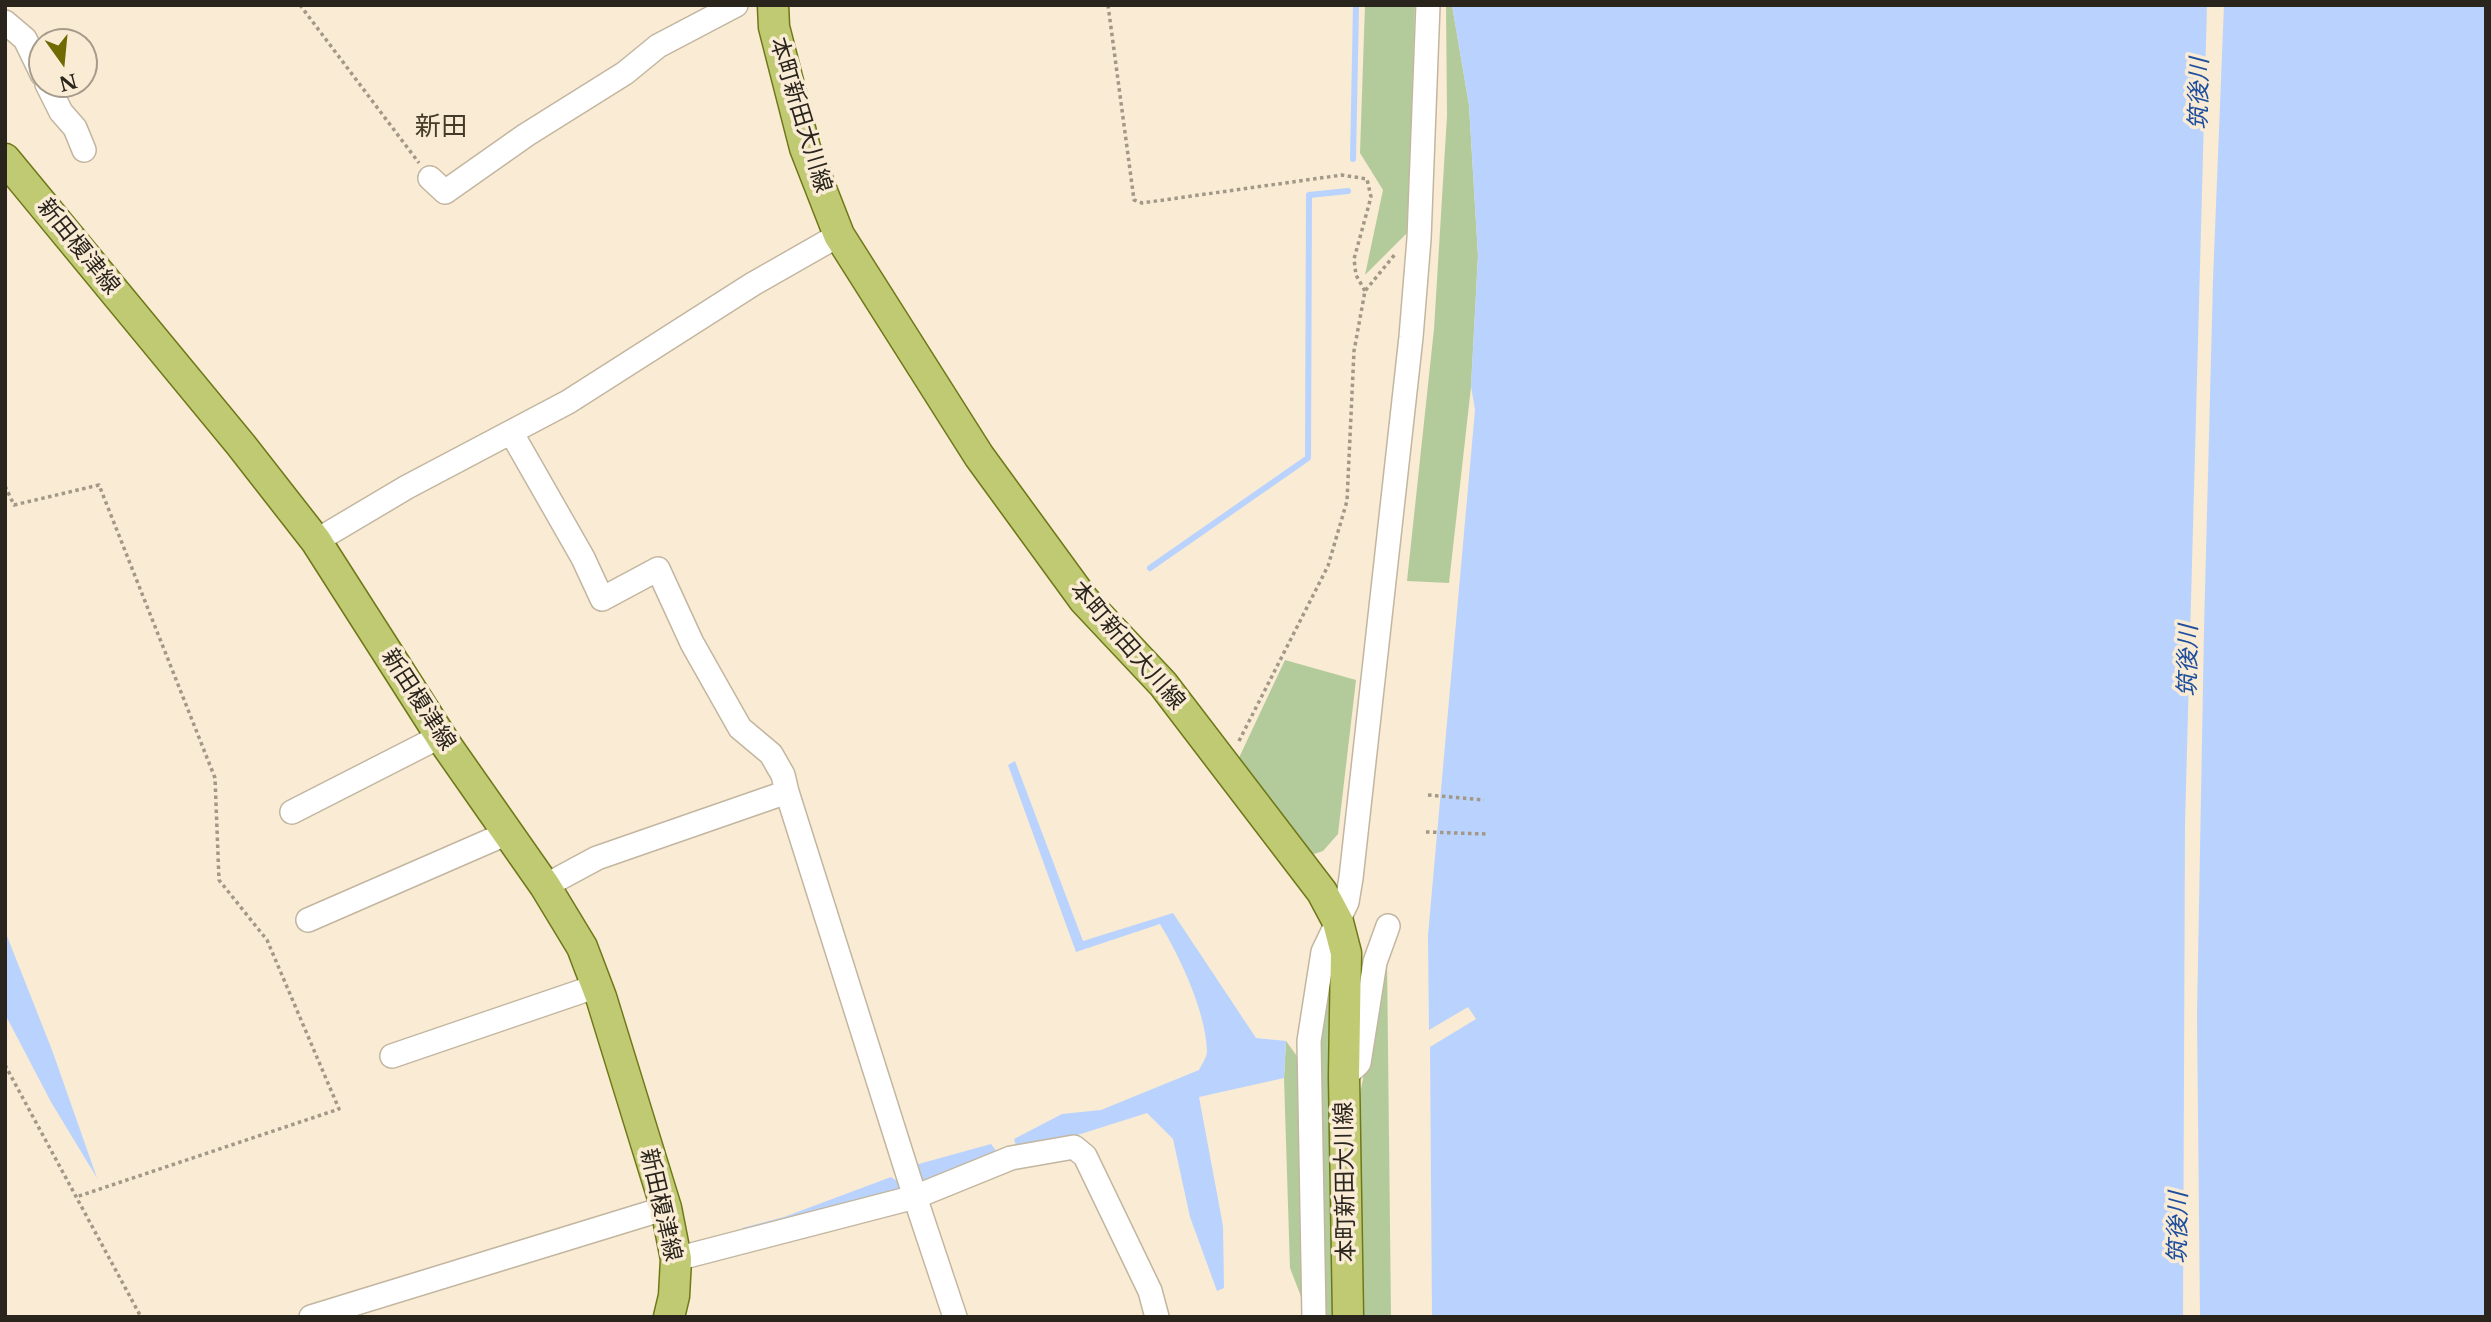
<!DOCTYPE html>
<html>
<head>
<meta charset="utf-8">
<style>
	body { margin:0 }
	#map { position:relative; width:2491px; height:1322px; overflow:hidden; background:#f9ebd4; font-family:"Libre Baskerville",serif }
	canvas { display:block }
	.frame { position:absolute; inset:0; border:7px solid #29241c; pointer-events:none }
	.north { position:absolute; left:28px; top:28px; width:70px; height:70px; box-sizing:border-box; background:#f9ebd4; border:2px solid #a69b8a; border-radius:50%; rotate:165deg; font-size:19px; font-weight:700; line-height:28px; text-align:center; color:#29241c }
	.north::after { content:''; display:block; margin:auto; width:24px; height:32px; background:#706a03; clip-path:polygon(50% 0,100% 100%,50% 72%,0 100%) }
</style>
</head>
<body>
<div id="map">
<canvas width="2491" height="1322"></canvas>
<div class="frame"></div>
<div class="north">N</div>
</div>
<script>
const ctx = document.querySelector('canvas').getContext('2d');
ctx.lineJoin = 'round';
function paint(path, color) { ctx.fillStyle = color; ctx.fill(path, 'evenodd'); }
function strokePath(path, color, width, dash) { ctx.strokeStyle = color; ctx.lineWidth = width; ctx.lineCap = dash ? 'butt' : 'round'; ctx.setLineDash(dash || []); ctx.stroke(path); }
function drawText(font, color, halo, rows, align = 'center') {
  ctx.font = font + ' "Libre Baskerville","Noto Sans JP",serif'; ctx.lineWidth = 7; ctx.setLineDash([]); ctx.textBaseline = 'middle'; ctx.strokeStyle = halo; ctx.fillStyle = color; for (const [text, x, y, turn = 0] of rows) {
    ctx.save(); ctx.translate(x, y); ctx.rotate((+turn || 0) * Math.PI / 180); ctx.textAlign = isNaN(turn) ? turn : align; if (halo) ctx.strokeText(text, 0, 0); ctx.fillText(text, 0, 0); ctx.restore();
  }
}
const green = new Path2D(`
	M1365,5H1415L1408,232L1365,275L1383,190L1360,153Z
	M1446,5H1452L1469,105L1478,256L1471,387L1449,583L1407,581L1434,329L1447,116Z
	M1285,660L1356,680L1338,834L1323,851L1311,855L1236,764Z
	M1333,954L1339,1317H1324L1321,1035Z
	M1387,957L1391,1317H1363L1359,1099Z
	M1286,1041L1302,1063L1307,1312L1290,1268L1284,1078Z`);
const water = new Path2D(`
	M1452,5H2486V1317H1432L1430,1047L1476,1019L1468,1007L1429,1030L1428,935L1475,410L1471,386L1478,256L1469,105Z
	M1015,761L1083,941L1173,913L1256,1038L1286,1041L1284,1078L1199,1097L1223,1226L1224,1288L1217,1291L1190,1217L1173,1139L1147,1113L1049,1144L1016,1146L1014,1139L1062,1114L1101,1110L1199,1070C1202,1064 1207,1057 1207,1051C1206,1012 1180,957 1160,924L1076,952L1008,765Z
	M5,931L52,1050L97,1178L51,1102L5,1014Z
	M991,1144L1000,1156L920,1188L915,1165Z
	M891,1177L900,1183L898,1197L746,1242L742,1228L784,1217Z`);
const pier = new Path2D(`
	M2207,5H2224L2213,280L2204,630L2197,1015L2200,1317H2183L2185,824Z`);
const stream = new Path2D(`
	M1353,159L1356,5
	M1150,568L1308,458L1309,195L1348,191`);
const path = new Path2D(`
	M300,5L419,163
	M1108,5L1134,200L1142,203L1342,175L1367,179L1371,197L1354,259L1356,275L1365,291
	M5,486L14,505L99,485L215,778L219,880L267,940L339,1109L76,1197
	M1239,741L1328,566L1347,501L1354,351L1365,291L1396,253
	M1428,795L1484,800
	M1426,832L1486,834
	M5,1065L141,1317`);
const minor = new Path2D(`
	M5,22L25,39L42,74
	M47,84L61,112L75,128L84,150
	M430,178L445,192L526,135L625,73L658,46L736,5
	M511,432L583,558L602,599L658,569L692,643L740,728L771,754L783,775L787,792
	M316,541L407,487L568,402L753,284L839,235
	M292,812L441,736
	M545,886L597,858L787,792L915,1197L955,1317
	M308,920L510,832
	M392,1056L597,986
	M1344,1077L1359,1063L1375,962L1388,926
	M676,1259L915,1197L1011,1158L1074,1147L1085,1156L1150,1291L1157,1317
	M311,1317L666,1208
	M1314,1317L1309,1041L1323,952L1347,902L1351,878L1411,337L1419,239L1428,5`);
const major = new Path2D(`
	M773,5L774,27L805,148L839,235L979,456L1084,600L1163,684L1322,892L1338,922L1346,953L1344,1077L1348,1317
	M5,159L241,445L316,541L447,746L545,886L582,947L601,997L666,1208L676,1259L674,1296L669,1317`);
const streetNames = [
	["本町新田大川線",800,115,73],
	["新田榎津線",78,247,51],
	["本町新田大川線",1127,646,49],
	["新田榎津線",418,700,57],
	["本町新田大川線",1346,1182,-91],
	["新田榎津線",660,1205,77]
];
const waterNames = [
	["筑後川",2200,94,-89],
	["筑後川",2189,661,-89],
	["筑後川",2179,1228,-89]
];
const quarterNames = [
	["新田",441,128]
];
paint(green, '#b3cb9b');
paint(water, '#b9d3fe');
paint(pier, '#f9ebd4');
strokePath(stream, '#b9d3fe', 6);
strokePath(minor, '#c3b6a0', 26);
strokePath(major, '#6f7818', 33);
strokePath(path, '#a29887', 3.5, [3.5, 3.5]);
strokePath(minor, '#fff', 23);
strokePath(major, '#bfca73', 30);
drawText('23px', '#29241c', '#f9ebd4', streetNames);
drawText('italic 24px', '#1f4e9e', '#f9ebd4', waterNames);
drawText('26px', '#463b28', '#f9ebd4', quarterNames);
</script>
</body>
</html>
